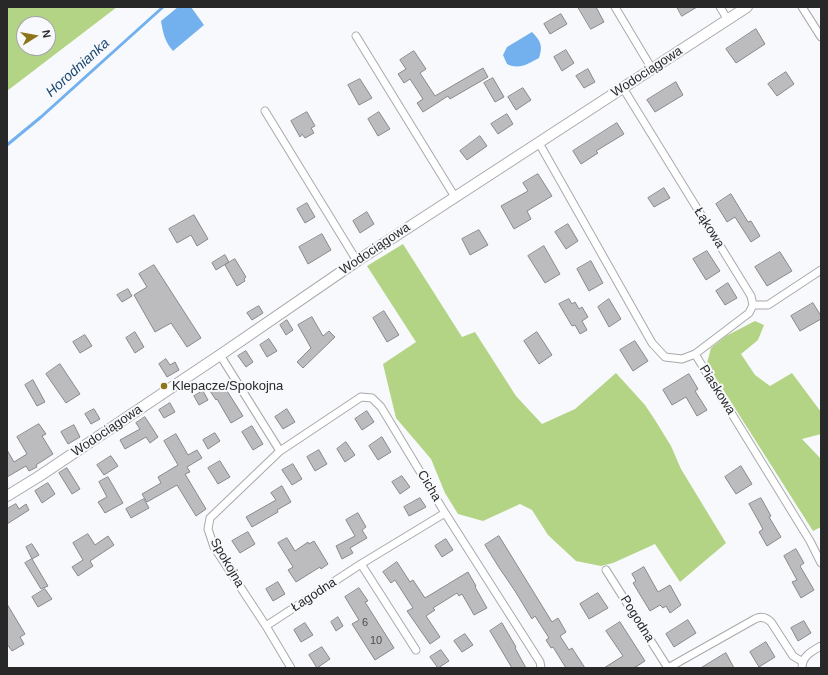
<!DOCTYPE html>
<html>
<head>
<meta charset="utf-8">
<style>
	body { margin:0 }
	#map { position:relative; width:828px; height:675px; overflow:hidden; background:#f8f9fc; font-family:Helvetica,sans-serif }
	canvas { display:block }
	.frame { position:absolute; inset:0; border:8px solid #282829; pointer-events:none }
	.north { position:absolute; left:16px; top:16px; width:40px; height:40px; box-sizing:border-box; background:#f8f9fc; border:1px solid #a5a5a8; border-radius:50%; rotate:79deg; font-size:11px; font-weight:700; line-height:16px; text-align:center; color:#282829 }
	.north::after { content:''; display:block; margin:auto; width:14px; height:18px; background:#8d7418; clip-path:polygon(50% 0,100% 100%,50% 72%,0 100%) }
</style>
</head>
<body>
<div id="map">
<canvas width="828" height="675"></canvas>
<div class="frame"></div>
<div class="north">N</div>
</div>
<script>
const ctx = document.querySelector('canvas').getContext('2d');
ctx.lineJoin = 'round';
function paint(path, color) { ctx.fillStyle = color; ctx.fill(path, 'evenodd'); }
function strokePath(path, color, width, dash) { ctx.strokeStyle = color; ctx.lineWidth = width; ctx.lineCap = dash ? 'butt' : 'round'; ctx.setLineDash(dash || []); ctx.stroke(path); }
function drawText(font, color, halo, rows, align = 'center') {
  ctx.font = font + ' Helvetica,sans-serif'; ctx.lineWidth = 4; ctx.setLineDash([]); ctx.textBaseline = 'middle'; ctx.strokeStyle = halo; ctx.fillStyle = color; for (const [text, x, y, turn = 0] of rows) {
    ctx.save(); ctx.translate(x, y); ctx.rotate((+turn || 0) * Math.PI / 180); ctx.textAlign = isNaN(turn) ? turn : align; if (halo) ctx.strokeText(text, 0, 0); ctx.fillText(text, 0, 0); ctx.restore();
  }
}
const forest = new Path2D(`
	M7,7H117L7,91ZM24,24H48V48H24Z
	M403,244L462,337L475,332L516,396L542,424L575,409L616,373L645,405L655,420L671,446L681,469L726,543L680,582L655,544L613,563L601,566L576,561L548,535L532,510L520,504L483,521L458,514L445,493L431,459L396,418L383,364L416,342L367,266Z
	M755,321L764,325L758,340L741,354L755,375L770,386L792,373L821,412V434L802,439L821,459V527L813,531L717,380L707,363L711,348L726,336Z`);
const water = new Path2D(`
	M178,7H191L204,25L173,51C165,42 163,33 161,21Z
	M532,32C541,41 543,46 539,58C528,64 519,70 507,64L503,55L507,47Z`);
const stream = new Path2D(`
	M7,145L41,117L163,7`);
const building = new Path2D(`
	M578,7H596L604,22L591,29Z
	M677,7H697L682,16Z
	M561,14L567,24L550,34L544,24Z
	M756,29L765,44L736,63L726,49Z
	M566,50L574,63L562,71L554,57Z
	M414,51L426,69L420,73L435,96L483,68L488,77L450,99L448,96L423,112L417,103L423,99L410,79L404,83L398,74L406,69L400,60Z
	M588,69L595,82L584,88L576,76Z
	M786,72L794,84L777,96L768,84Z
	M493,78L504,97L495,102L484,83Z
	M360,79L372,98L359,105L348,85Z
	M676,82L683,95L655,112L647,100Z
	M523,88L531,100L516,110L508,97Z
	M307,112L315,126L311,128L314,133L305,138L302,134L300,137L291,121Z
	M379,112L390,129L378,136L368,119Z
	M507,114L513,124L498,134L491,124Z
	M617,123L624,134L596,151L598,153L581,164L573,151Z
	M480,136L487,146L467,160L460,151Z
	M538,174L552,196L527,211L531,219L514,229L501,206L528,191L523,183Z
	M664,188L670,198L654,207L648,198Z
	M731,194L748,222L751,221L760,236L751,242L735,217L727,222L716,204Z
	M307,203L315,217L305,223L297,209Z
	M367,212L374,224L360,233L353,221Z
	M194,215L208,239L197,246L191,235L177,243L169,229Z
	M568,224L578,241L566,249L555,232Z
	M479,230L488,245L470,255L462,239Z
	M322,234L331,250L308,264L299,247Z
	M544,246L560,274L545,283L528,256Z
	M707,251L720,271L706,280L693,259Z
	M780,252L792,271L767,286L755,267Z
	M225,255L229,262L216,270L212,263Z
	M235,259L246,277L244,279L245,281L237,286L225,265Z
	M591,261L603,283L589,291L577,269Z
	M154,265L201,338L187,347L171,323L155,332L134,295L147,287L139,274Z
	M728,283L737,298L725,305L716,291Z
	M128,289L132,296L122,302L117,295Z
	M569,299L572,304L575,302L579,309L582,307L588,317L582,321L587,330L580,334L575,325L572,326L559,304Z
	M609,299L621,319L609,327L598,307Z
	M813,303L821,316V319L800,331L791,316Z
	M259,306L263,313L252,320L247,313Z
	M384,311L399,335L387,342L373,318Z
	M312,317L323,336L329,331L335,337L303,368L297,362L311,348L298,325Z
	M287,320L293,330L286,335L280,325Z
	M135,332L144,347L135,353L126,338Z
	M537,332L552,355L539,364L524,341Z
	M85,335L92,346L80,353L73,342Z
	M269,339L277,351L267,357L260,345Z
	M635,341L648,361L633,371L620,350Z
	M246,351L253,362L246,367L238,356Z
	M166,359L170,365L175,362L179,370L167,377L159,364Z
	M60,364L80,394L66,403L46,374Z
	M689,374L698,389L695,391L707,410L697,416L686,397L672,405L663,390Z
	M33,380L45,402L37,406L25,385Z
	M222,383L243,416L231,423L217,399L216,400L210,391Z
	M203,391L208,400L199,405L194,396Z
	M170,403L175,412L164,418L159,410Z
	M94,409L100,419L91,424L85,414Z
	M287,409L295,422L283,429L275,417Z
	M367,411L374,422L362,430L355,419Z
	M145,417L158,437L150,443L146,437L125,449L120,440L140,429L136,423Z
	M39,424L46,434L42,436L53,454L36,465L37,467L29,471L26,466L7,477V450L14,462L27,454L17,437Z
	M74,425L80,437L68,444L61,432Z
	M252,426L263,444L253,450L242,432Z
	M215,433L220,441L208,449L203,440Z
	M176,434L188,455L197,450L202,458L187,467L190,472L185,474L206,509L196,516L177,485L147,502L142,494L161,483L158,477L178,465L164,441Z
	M382,437L391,452L378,460L369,446Z
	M346,442L355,455L345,462L337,449Z
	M319,450L327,464L315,471L307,457Z
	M111,456L118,466L104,475L97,465Z
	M220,461L230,477L218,484L208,468Z
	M293,464L302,479L292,485L282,470Z
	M741,466L752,484L736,494L725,477Z
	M67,468L80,489L72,494L59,473Z
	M402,476L410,487L400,494L392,482Z
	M108,477L123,503L105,513L98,502L107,497L99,482Z
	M48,483L55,494L42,503L35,491Z
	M282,486L291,502L277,510L278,512L252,527L246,517L276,500L271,493Z
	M420,498L426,507L409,516L404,507Z
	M761,498L771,516L769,517L781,537L767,546L759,532L763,529L749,504Z
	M144,499L149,508L131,518L126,509Z
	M16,504L19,509L26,504L29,510L7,524V509Z
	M358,513L366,527L362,530L367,538L350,548L353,553L342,559L336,546L355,536L346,520Z
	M248,532L255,544L240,553L232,541Z
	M88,534L95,545L108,536L114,545L90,561L93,566L78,576L72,567L83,560L73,543Z
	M499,536L552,622L558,618L566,632L560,636L569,650L572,648L585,668H566L553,647L551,648L546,640L549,638L535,616L532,619L515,591L498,566L485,545Z
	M287,538L295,551L308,542L309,544L314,541L328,564L321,569L320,567L296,582L288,570L293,567L278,543Z
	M446,539L453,550L442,557L435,546Z
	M32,544L39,555L32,559L26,547Z
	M796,549L804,563L800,566L814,590L801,598L792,582L797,580L784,556Z
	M32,559L48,586L41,589L25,563Z
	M397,562L410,582L413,580L425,598L468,572L476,586L475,587L487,608L474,615L462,594L459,596L457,593L433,608L435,610L426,616L440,637L430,644L407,611L413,608L395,580L391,583L383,572Z
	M644,567L658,592L670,585L681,605L670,613L666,606L663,608L660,605L650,611L633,583L636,581L632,574Z
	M278,582L285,594L273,601L266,589Z
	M359,588L368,601L365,602L394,648L375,660L352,624L359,620L345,597Z
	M45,589L52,599L38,607L32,597Z
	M598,593L608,608L589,619L580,604Z
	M7,604L25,634L20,637L24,644L12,651L7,644Z
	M338,617L343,626L336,631L331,622Z
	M688,620L696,633L674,647L666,634Z
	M804,621L811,633L798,641L791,628Z
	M620,622L645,661L634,668H604L623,656L606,631Z
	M305,623L313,635L301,642L294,630Z
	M502,623L516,647L515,648L526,668H512L490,631Z
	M465,634L473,645L462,652L454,641Z
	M766,642L775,657L759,667L750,652Z
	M322,647L330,659L317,668L309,655Z
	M441,650L449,661L438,668L430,657Z
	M726,653L734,668H701Z`);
const street = new Path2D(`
	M615,7L652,69
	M720,7L728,20
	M802,7L821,37
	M356,36L455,197
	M623,88L751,296L753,305L749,313L695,354
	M265,111L357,261
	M539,143L652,343L665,357L682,359L695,354L810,541L821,563
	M753,305H768L821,270
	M220,355L280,451
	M361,564L416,650
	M606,570L668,668
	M266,626L361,564L445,513
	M291,668L266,626L214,547L208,529L210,518L280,451L361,397L372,398L381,407L445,513L540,662L541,668
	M668,668L755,619C761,616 766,617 771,622L793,656L803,662
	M802,668C802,656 812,651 821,646`);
const secondary = new Path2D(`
	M7,496L38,477L226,351L357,261L747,7`);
const markers = [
	[164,386,4,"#8d7418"]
];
const numberNames = [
	["6",365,623],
	["10",376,641]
];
const streetNames = [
	["Wodociągowa",647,72,-33],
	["Łąkowa",709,228,58],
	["Wodociągowa",375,249,-34],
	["Piaskowa",717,390,58],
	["Wodociągowa",107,431,-34],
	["Cicha",429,486,59],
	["Spokojna",227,563,60],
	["Łagodna",314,595,-33],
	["Pogodna",637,619,58]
];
const poiNames = [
	["Klepacze/Spokojna",172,386]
];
const waterNames = [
	["Horodnianka",78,68,-42]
];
paint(forest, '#b2d484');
paint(water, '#72b0ee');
strokePath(stream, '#72b0ee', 3);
paint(building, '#bcbcbe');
strokePath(building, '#89898b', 1);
strokePath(street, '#a8a9ab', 9);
strokePath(secondary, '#a8a9ab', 12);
strokePath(street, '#fff', 7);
strokePath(secondary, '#fff', 10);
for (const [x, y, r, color] of markers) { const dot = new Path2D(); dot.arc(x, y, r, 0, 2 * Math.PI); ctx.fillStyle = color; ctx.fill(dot); strokePath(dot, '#f8f9fc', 1.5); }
drawText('11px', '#4d4d4e', null, numberNames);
drawText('13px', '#282829', '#f8f9fc', streetNames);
drawText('13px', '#282829', '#f8f9fc', poiNames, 'left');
drawText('italic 14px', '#1a466f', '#f8f9fc', waterNames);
</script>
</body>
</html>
